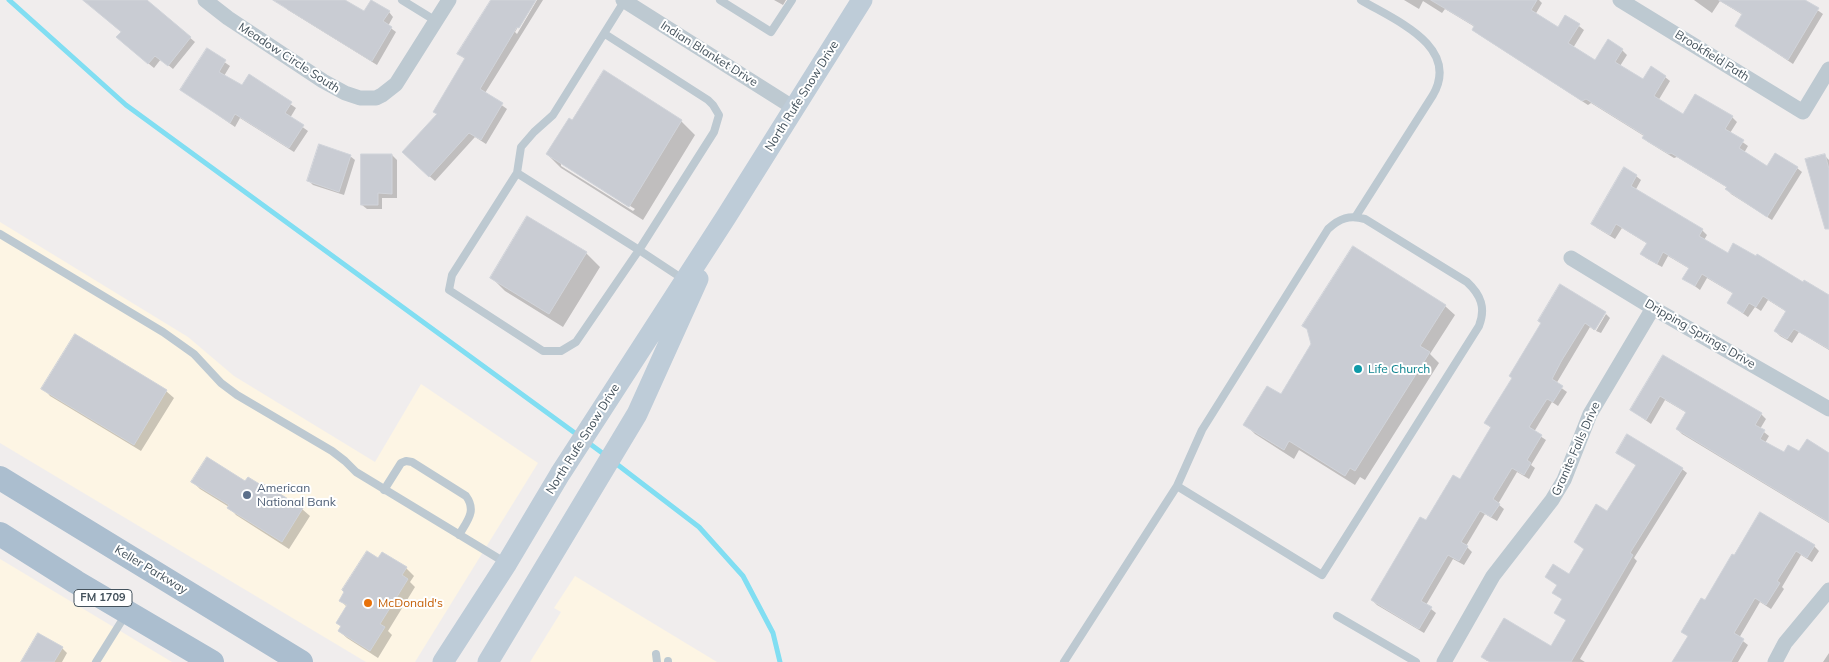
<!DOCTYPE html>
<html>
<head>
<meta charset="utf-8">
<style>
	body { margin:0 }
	canvas { display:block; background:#f0eded }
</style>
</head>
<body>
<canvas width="1829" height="662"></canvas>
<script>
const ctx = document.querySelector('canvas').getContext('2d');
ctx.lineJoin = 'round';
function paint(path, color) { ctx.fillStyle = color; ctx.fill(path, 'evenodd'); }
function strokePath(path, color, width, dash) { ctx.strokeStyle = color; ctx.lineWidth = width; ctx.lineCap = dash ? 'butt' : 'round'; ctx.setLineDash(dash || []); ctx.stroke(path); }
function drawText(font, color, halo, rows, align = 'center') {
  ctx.font = font + ' Mulish,sans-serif'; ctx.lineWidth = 4; ctx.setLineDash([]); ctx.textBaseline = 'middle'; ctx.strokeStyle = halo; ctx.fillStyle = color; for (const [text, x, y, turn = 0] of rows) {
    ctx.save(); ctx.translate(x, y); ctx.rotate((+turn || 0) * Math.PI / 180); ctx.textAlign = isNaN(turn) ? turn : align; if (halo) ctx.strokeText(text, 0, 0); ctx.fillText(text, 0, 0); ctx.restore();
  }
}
const commercial = new Path2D(`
	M0,222L188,337L234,376L375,462L421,384L538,463L415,662H366L0,443Z
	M0,559L172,662H0Z
	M575,576L717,662H530L561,612L554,608Z`);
const shadow = new Path2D(`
	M84,0H146L195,42L173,69L161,59L154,68L122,42V32Z
	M284,0H343L365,13L389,12L393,17L388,26L396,32L377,65L288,10L283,5Z
	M492,0H534L515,32L517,34L537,0H543L485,93L507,109L486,144L475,137L435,181L408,157L438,115L466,60L459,54Z
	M774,0H786L783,5Z
	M1404,0H1539L1542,3L1535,15L1558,29L1566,16L1584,30L1573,48L1596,62L1622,50L1627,55L1620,66L1644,80L1665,77L1670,81L1658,101L1683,116L1696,96L1732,117L1737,122L1730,133L1748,146L1744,153L1768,167L1797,168L1802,172L1772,220L1731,194L1727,189L1728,188L1677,157L1674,158L1648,142L1643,137L1644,136L1591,103L1588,105L1478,34L1473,30L1475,27L1445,9L1442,13L1423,1L1419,9Z
	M1694,0H1803L1823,14L1793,64L1742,30L1737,26L1743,15L1720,1L1712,13Z
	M207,50L230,66L224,76L242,87L249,76L296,108L290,118L308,131L294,152L240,118L235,127L182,90Z
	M604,72L681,121L695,135L643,220L561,168L547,154L573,122ZM561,163L635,209L633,211L561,166Z
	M392,155L397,160V198H382V209H367L362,205Z
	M1824,155L1829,160V224Z
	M350,156L355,160L344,195L313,185L308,180Z
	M1636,176L1641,180L1635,191L1702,230L1707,235L1704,240L1728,254L1804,284L1829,297V350L1799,332L1792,343L1780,336L1775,331L1787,312L1768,300L1761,311L1755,307L1748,317L1728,303L1734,294L1707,278L1700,290L1684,278L1690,269L1668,256L1662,267L1646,258L1642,254L1648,244L1622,228L1615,239L1597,228L1592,224Z
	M586,253L600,267L563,327L505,291L491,277Z
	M1445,306L1455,315L1430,354L1439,363L1365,480L1360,477L1355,485L1299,450L1294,459L1255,434L1245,424L1281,396L1312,345L1308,330L1304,326Z
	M1604,313L1594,330L1590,327L1556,384L1567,392L1558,406L1552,402L1534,432L1546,440L1531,465L1535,468L1529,479L1517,472L1498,504L1504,509L1497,521L1485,514L1466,546L1472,552L1464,565L1453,559L1426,605L1436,613L1424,633L1377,605L1372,600L1426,522L1460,481L1491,428L1486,423L1513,378L1542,323Z
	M1606,314L1610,318L1601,333L1596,331Z
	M1663,357L1761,414L1766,419L1760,429L1769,436L1765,443L1784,454H1829V523L1682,434L1677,429L1687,413L1665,400L1651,424L1631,410Z
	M43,388L166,391L174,398L141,451L50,396Z
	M1617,452L1682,469L1687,473L1634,558L1637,561L1580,659L1585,662L1487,661L1482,656L1551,647L1567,621L1555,612L1563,600L1554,593L1558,586L1547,577L1570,576L1585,550L1575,542L1608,512L1637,466Z
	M193,482L245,483L302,509L310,516L289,549L236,515L229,507L200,489Z
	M1814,546L1819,551L1812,562L1801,555L1782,587L1784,589L1771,609L1760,602L1739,638L1748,645L1738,662H1674L1689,637L1682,632L1705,601L1732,556Z
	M378,560L406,568L414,576L410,582L415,587L388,631L392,635L378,658L347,638L339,631L342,627L337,623L347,607L341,601Z
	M39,634L62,648L67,653L62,662H22Z
	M1829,653V662H1823Z`);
const stream = new Path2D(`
	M9,0L126,105L579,436
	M586,441L605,455
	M614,462L699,527L743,576L773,633L780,662`);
const building = new Path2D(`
	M83,0H147L191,37L168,66L155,56L148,64L116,37L121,32Z
	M273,0H345L364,11L371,0L390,11L383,21L392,27L372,61Z
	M491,0H536L519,28L517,27L480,89L503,103L481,140L469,133L429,177L402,152L437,114L433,112L465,58L457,54Z
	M1431,0H1537L1531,10L1558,27L1565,15L1580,24L1568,43L1595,60L1608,39L1623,49L1615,62L1643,79L1651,66L1666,76L1654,96L1683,114L1695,94L1733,116L1725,129L1744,140L1739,148L1767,166L1775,153L1798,167L1767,217L1725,189L1727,187L1671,153L1669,154L1642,138L1644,135L1586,99L1582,101L1472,30L1474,26Z
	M1719,0H1805L1819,8L1788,60L1735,26L1742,14Z
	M207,48L226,60L219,72L242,85L249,74L292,102L285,113L304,125L289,148L235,114L230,123L180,90Z
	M604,70L682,120L629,207L546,154L569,118L572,120Z
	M319,144L351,155L339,192L307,181Z
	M361,154H392V194L378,193V205H361Z
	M1825,154L1829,169V229H1825L1805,159Z
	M1624,167L1637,175L1631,186L1703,229L1699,236L1728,253L1733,243L1756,256L1757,254L1803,282L1804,280L1829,295V349L1794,329L1787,339L1774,331L1786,311L1763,296L1756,307L1749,303L1743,313L1727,303L1733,293L1702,274L1695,286L1682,279L1689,268L1663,252L1657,264L1640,254L1647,243L1616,224L1610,235L1591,224Z
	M527,216L587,252L549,314L490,278Z
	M1353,246L1446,305L1420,346L1430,352L1355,471L1350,468L1345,476L1289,441L1284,450L1243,425L1267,386L1281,394L1311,344L1307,329L1302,326Z
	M1560,284L1606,312L1595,330L1585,323L1562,360L1552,379L1563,386L1553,402L1547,399L1529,427L1542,435L1527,460L1531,463L1524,475L1512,468L1493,499L1500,504L1491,517L1480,511L1461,542L1468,546L1459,561L1448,555L1421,601L1432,607L1419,629L1371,600L1420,517L1426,520L1453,475L1460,479L1491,427L1484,423L1512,378L1509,376L1541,323L1538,321Z
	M75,334L167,390L134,445L41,389Z
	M1663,355L1762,413L1755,425L1765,430L1760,439L1784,452L1788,445L1799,451L1807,439L1829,453V522L1676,429L1686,412L1660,396L1646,420L1630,410Z
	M1627,434L1683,468L1630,553L1633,555L1571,662H1490L1481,657L1504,618L1551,646L1566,620L1554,613L1562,599L1552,593L1557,585L1545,577L1553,564L1569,574L1584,549L1574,542L1596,504L1607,511L1636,465L1616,453Z
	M207,457L245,481L248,477L261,485L262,483L303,508L282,542L227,508L229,505L191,482Z
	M1760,512L1815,545L1807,558L1796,551L1777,581L1780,583L1766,605L1755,598L1734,633L1744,639L1731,662H1672L1688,636L1681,632L1701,598L1705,600L1732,554L1734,555Z
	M367,551L378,558L382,552L407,567L402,575L408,579L380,624L385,627L370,651L338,631L341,626L336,623L347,605L339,601L344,592L342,590Z
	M38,633L63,647L54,662H21Z`);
const service = new Path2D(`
	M402,0L436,21
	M720,0L771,32L792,0
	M605,34L708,100L713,105L719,115L714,132L639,250L683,279
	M517,173L639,250L576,342L561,351H543L449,290L452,275L517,173L521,147L534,132L553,115L625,0
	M1356,216L1433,95C1461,46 1394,20 1361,0
	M0,234L163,332L194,354L221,383L237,395L332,451L345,461L356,472L506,563
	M384,490L401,463L406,461L412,462L466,496C477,511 467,521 459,535
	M1337,616L1416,662
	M656,654L657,662
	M668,661V662
	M96,662L126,614
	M1064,662L1177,486L1322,575L1479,326C1486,308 1481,295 1467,282L1365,219C1349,215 1340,218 1328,229L1202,430L1177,486`);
const minor = new Path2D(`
	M205,0L228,18L323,81L345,93L360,98H376L382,95L396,84L449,0
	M623,0L794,108
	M1620,0L1803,112L1829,69
	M1571,258L1653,308L1829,409
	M1444,662L1493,576L1552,500L1564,480L1590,414L1653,308
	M1775,662L1785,643L1829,590`);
const secondary = new Path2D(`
	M443,662L507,563L560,474L726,217L862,0
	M488,662L637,414L698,279`);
const primary = new Path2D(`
	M0,478L301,662
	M0,534L76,582L212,662`);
const markers = [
	[1358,369,5,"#0f9aa8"],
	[247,495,5,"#5c6f8a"],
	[368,603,5,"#e8710a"]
];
const shields = [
	[103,598,58]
];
const shieldNames = [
	["FM 1709",103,598]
];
const streetNames = [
	["Indian Blanket Drive",709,54,32],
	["Brookfield Path",1712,56,32],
	["Meadow Circle South",289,58,33],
	["North Rufe Snow Drive",802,96,-58],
	["Dripping Springs Drive",1700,334,30],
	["North Rufe Snow Drive",583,439,-58],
	["Granite Falls Drive",1576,449,-66],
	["Keller Parkway",151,570,31]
];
const cultureNames = [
	["Life Church",1368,369]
];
const serviceNames = [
	["American",257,488],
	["National Bank",257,502]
];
const foodNames = [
	["McDonald's",378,603]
];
paint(commercial, '#fdf5e4');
paint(shadow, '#0003');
strokePath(stream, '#81def2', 5);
paint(building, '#c9ccd3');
strokePath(building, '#d1d4da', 1);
strokePath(service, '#bdc9d1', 8);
strokePath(minor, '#bdc9d1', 15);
strokePath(secondary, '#beccd8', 21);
strokePath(primary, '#abbecf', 24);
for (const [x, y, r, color] of markers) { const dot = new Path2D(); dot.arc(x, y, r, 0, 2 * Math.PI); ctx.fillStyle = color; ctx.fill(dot); strokePath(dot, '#fff', 2); }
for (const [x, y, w] of shields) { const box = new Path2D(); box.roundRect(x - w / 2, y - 8.5, w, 17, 4); ctx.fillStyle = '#fff'; ctx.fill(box); strokePath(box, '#44525c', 1); }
drawText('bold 11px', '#44525c', null, shieldNames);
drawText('12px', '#44525c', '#fff', streetNames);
drawText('12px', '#0d838f', '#fff', cultureNames, 'left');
drawText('12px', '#4e5e75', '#fff', serviceNames, 'left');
drawText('12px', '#c56008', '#fff', foodNames, 'left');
</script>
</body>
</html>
